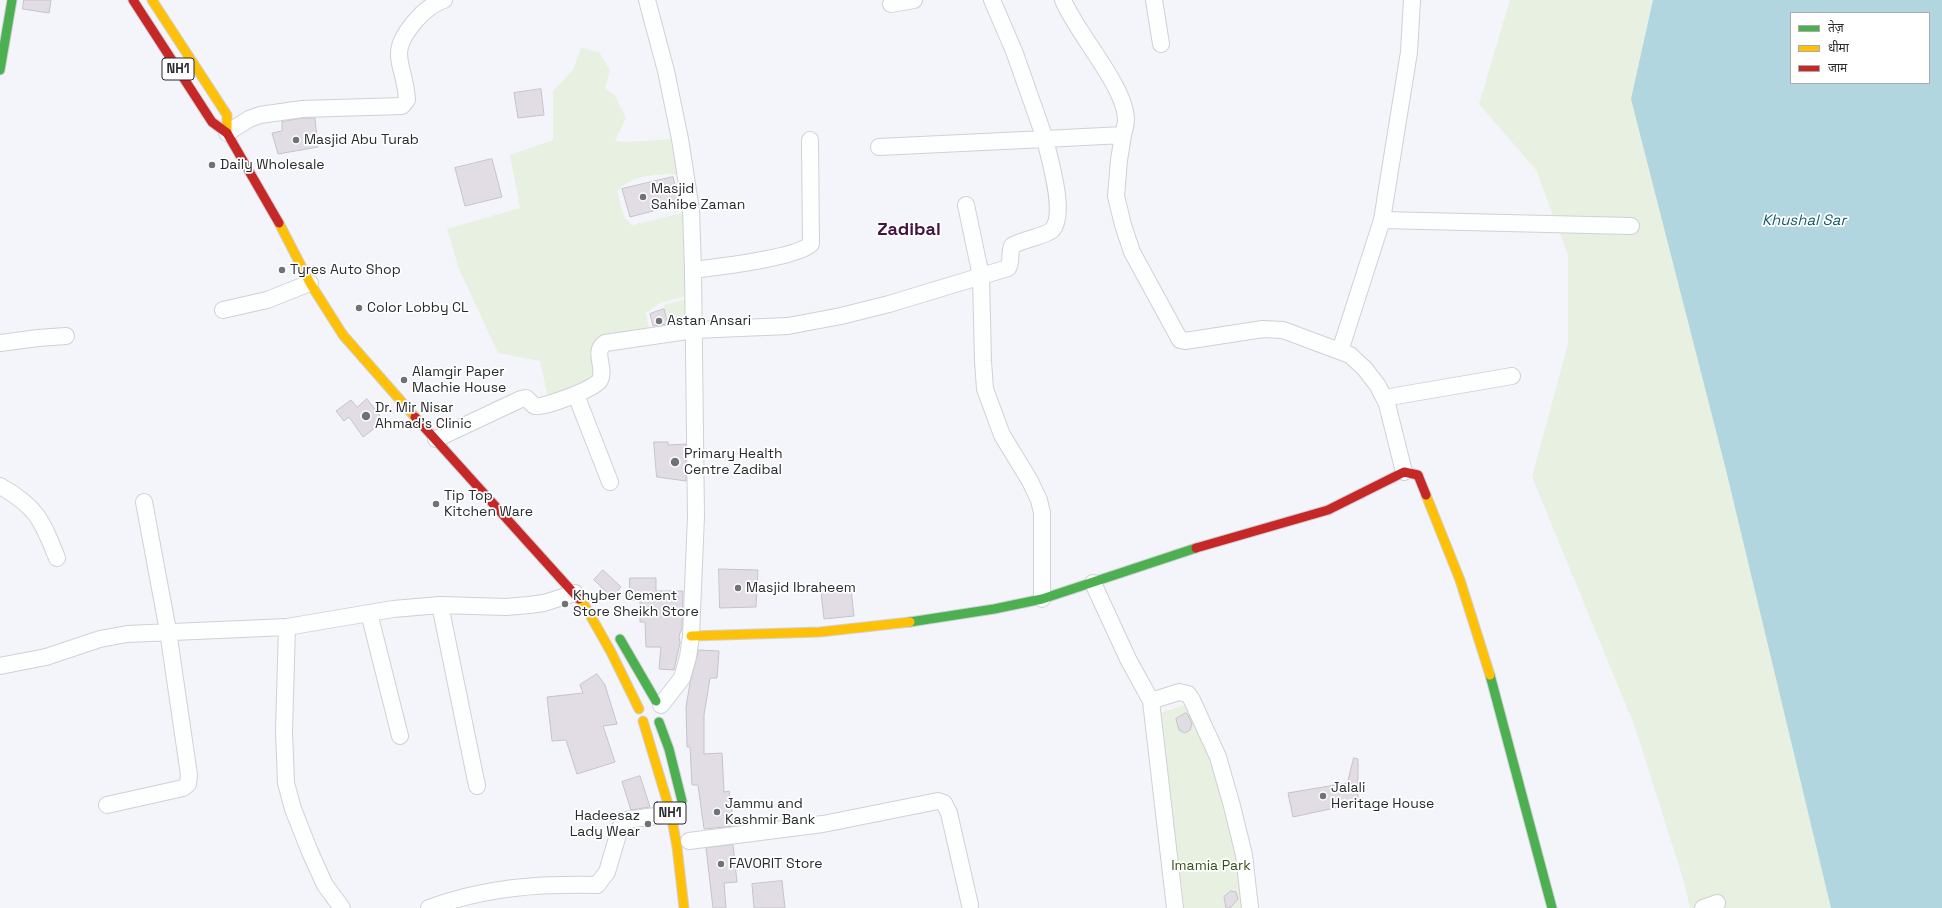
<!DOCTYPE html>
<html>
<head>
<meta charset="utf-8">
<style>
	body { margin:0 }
	#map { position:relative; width:1942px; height:908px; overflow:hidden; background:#f4f5fa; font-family:"Space Grotesk","Noto Sans Devanagari",sans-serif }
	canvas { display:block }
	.legend { position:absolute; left:1790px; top:12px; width:140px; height:72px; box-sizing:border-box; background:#fff; border:1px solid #a9aaac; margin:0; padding:5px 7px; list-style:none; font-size:12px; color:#292b2f }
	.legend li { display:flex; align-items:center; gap:8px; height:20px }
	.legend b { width:20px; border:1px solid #a9aaac }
</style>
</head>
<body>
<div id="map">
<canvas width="1942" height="908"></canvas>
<ul class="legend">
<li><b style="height:5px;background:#4caf50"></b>तेज़</li>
<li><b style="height:5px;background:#ffc107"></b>धीमा</li>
<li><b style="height:5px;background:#c62828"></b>जाम</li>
</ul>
</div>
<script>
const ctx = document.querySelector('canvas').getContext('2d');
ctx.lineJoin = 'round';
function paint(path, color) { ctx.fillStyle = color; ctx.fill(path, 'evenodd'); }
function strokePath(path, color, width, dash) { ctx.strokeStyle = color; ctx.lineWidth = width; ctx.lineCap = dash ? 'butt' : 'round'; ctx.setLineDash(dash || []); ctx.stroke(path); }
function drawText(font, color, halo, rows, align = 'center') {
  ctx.font = font + ' "Space Grotesk",sans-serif'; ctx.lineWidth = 3.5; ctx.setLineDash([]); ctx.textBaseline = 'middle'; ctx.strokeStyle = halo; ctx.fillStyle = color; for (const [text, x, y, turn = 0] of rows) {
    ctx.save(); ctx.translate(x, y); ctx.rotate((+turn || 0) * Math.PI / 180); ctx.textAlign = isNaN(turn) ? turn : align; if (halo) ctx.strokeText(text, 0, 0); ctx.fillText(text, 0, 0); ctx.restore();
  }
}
const green = new Path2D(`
	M1510,0H1942V908H1690L1684,882L1635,727L1532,477L1568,344V255L1536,170L1479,104ZM1791,13H1929V83H1791Z
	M581,48L599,52L610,70L605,89L614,94L626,118L615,141L628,142L673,139L680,174C658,174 633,174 617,191L624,217L632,225L687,212L689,295L660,303L646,313L650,333L606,338L595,381L548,398L540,361L498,353L459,269L447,229L520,208L510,155L553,140V91L573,70Z
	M691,298L692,329H669L664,305Z
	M1188,704L1227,805L1247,908H1184L1160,713Z`);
const water = new Path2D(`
	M1653,0H1942V908H1831L1726,470L1631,99ZM1791,13H1929V83H1791Z`);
const building = new Path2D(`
	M24,0H51L49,13L23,9Z
	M541,89L544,115L518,118L514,93Z
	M303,118H315L318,147L278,154L272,133L282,131V122Z
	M492,159L502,197L465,206L455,168Z
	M673,177L680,204L630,217L622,189Z
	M664,309L668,324L653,326L650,314Z
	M367,399L384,421L363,437L349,417L344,421L336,411L351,400L357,407Z
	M654,442H668V445L686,444V481L657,477Z
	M719,569L758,570L756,607L720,608Z
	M603,570L621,587L612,597L594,580Z
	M630,578H656V591H683L682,628L679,636L680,643L674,670L659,669L661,647H646L645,622H640V600H630Z
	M851,589L854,616L824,619L821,592Z
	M699,650L719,651L717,678H710L704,715V754L722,753L724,792L729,791L734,826L704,829L698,785H692L690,747H687L686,707L690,683Z
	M597,674L605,685L617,724L603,726L615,762L577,774L566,740L552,741L547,697L583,693L580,685Z
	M1186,713L1188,715L1192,724L1190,730L1185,733L1179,730L1176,719Z
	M1354,758L1358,759V803L1293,817L1288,793L1347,783Z
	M640,776L650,807L631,810L622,782Z
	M733,845L737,882L724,883L726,908H713L706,848Z
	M782,881L785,908H754L752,884Z
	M1231,891L1236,892L1238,899L1230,908H1226L1224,897Z`);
const street = new Path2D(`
	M647,0L666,71L680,139L691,210L693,270L696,516L691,636L688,657L682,678L661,705
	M1154,0L1161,44
	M891,4L914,0
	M227,133L249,119L260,115L302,109L402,106L407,100C405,62 385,55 417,19C423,12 434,3 444,0
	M1123,135L1119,160L1116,196L1123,225L1132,252L1180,340L1185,341L1263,329L1283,330L1350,355L1365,369L1378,386L1387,404L1404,472
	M879,147L1045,139L1014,51L992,0
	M966,205L981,276L983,361L985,389L1002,435L1030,481L1039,500L1042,513V599
	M1382,220L1631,226
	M693,270C717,267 796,258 811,244L810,140
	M223,310L267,300L310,283
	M0,343L38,338L66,336
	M1340,351L1382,220L1409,52L1412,0
	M576,395L610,482
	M1384,398L1512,376
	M436,439L521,399L526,398C529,400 532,405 535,406C544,408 597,388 600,380C606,368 592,351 605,343L694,330L788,326L841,316L889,304L1008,268C1012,262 1009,253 1012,246C1021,240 1046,236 1052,230C1067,214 1049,158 1045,139L1123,135C1124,130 1126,124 1126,120C1126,87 1077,34 1063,0
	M0,486C36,506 42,520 57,558
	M1093,583L1128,659L1151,701L1175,908
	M440,605L477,786
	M369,613L400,736
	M287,627L284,731L286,783L293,809L310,852L325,885L342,908
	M0,666L46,657L100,639L127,634L287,627L393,609L440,605L506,607L529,605L544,603L575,593
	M1151,701L1179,692L1188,694L1192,700L1218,757L1232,806L1244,855L1250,908
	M107,805L183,788L188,784L189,775L168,631L144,502
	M689,841L823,824L938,801L944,803L949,813L970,905
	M429,908C487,887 536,884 597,885L607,872L620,828L626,820L671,814
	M1703,908L1717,903`);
const fast = new Path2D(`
	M0,70L12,0
	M910,622L994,609L1042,599L1196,548
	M620,639L656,701
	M1490,675L1552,908
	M659,722L669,749L682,801`);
const slow = new Path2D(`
	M152,0L227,115V133
	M279,223L310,283L343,335L415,417
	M1426,495L1460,580L1490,675
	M579,599L585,606L611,652L639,709
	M691,636L820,632L910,622
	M643,721L671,814L677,847L684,908`);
const jam = new Path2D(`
	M133,0L212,122L227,133L279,223
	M415,417L579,599
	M1196,548L1328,510L1404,472L1418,475L1426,495`);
const markers = [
	[296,140,4,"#707276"],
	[212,165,4,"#707276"],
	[643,197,4,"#707276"],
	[282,270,4,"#707276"],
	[359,308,4,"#707276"],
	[659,321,4,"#707276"],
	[404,380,4,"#707276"],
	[366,416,5,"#707276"],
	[675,462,5,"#707276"],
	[436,504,4,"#707276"],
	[738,588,4,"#707276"],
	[565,604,4,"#707276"],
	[1323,796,4,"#707276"],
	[717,812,4,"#707276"],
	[648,824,4,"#707276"],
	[721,864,4,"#707276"]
];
const shields = [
	[178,69,32],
	[670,813,32]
];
const shieldNames = [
	["NH1",178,69],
	["NH1",670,813]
];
const poiNames = [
	["Masjid Abu Turab",304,140],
	["Daily Wholesale",220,165],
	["Masjid",651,189],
	["Sahibe Zaman",651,205],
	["Tyres Auto Shop",290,270],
	["Color Lobby CL",367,308],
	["Astan Ansari",667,321],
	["Alamgir Paper",412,372],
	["Machie House",412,388],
	["Dr. Mir Nisar",375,408],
	["Ahmad's Clinic",375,424],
	["Primary Health",684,454],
	["Centre Zadibal",684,470],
	["Tip Top",444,496],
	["Kitchen Ware",444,512],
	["Masjid Ibraheem",746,588],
	["Khyber Cement",573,596],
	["Store Sheikh Store",573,612],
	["Jalali",1331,788],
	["Heritage House",1331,804],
	["Jammu and",725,804],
	["Kashmir Bank",725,820],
	["Hadeesaz",640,816,"right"],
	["Lady Wear",640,832,"right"],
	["FAVORIT Store",729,864]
];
const parkNames = [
	["Imamia Park",1211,866]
];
const waterNames = [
	["Khushal Sar",1804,221]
];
const districtNames = [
	["Zadibal",909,230]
];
paint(green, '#e7f0e1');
paint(water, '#b2d6df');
paint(building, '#e2dde5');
strokePath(building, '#c4c4c7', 1);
strokePath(street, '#cfd1d5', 18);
strokePath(fast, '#cfd1d5', 11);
strokePath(slow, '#cfd1d5', 11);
strokePath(jam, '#cfd1d5', 11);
strokePath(street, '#fdfefe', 16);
strokePath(fast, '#4caf50', 9);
strokePath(slow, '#ffc107', 9);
strokePath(jam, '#c62828', 9);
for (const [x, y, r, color] of markers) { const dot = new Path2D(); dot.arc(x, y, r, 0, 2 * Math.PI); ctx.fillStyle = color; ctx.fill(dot); strokePath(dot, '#fff', 1.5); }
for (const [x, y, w] of shields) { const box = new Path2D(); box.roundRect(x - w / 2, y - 11, w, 22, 3); ctx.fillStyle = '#fff'; ctx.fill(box); strokePath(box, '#292b2f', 1); }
drawText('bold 13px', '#292b2f', null, shieldNames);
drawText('14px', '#292b2f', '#fff', poiNames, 'left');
drawText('14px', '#375018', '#fff', parkNames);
drawText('italic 15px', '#155d69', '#fff', waterNames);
drawText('bold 18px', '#461240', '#fff', districtNames);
</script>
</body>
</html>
